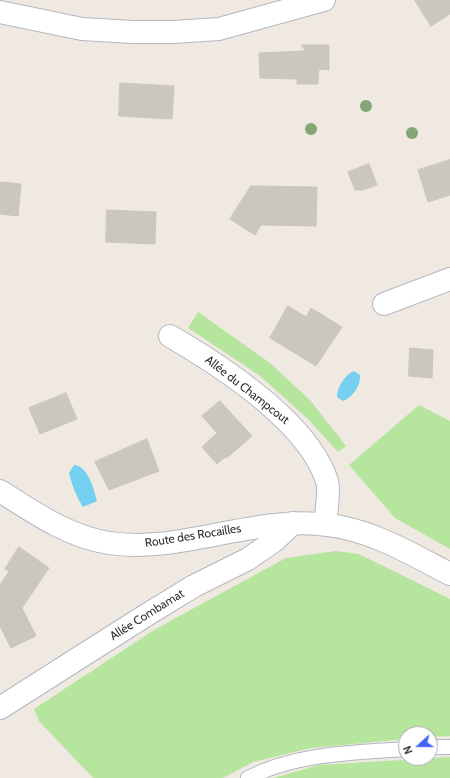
<!DOCTYPE html>
<html>
<head>
<meta charset="utf-8">
<style>
	body { margin:0 }
	#map { position:relative; width:450px; height:778px; overflow:hidden; background:#efe9e1; font-family:Cabin,sans-serif }
	canvas { display:block }
	.north { position:absolute; left:398px; top:726px; width:40px; height:40px; box-sizing:border-box; background:#fff; border:1px solid #ababab; border-radius:50%; rotate:249deg; font-size:11px; font-weight:700; line-height:16px; text-align:center; color:#2e2e2e }
	.north::after { content:''; display:block; margin:auto; width:14px; height:18px; background:#4264fb; clip-path:polygon(50% 0,100% 100%,50% 72%,0 100%) }
</style>
</head>
<body>
<div id="map">
<canvas width="450" height="778"></canvas>
<div class="north">N</div>
</div>
<script>
const ctx = document.querySelector('canvas').getContext('2d');
ctx.lineJoin = 'round';
function paint(path, color) { ctx.fillStyle = color; ctx.fill(path, 'evenodd'); }
function strokePath(path, color, width, dash) { ctx.strokeStyle = color; ctx.lineWidth = width; ctx.lineCap = dash ? 'butt' : 'round'; ctx.setLineDash(dash || []); ctx.stroke(path); }
function drawText(font, color, halo, rows, align = 'center') {
  ctx.font = font + ' Cabin,sans-serif'; ctx.lineWidth = 4; ctx.setLineDash([]); ctx.textBaseline = 'middle'; ctx.strokeStyle = halo; ctx.fillStyle = color; for (const [text, x, y, turn = 0] of rows) {
    ctx.save(); ctx.translate(x, y); ctx.rotate((+turn || 0) * Math.PI / 180); ctx.textAlign = isNaN(turn) ? turn : align; if (halo) ctx.strokeText(text, 0, 0); ctx.fillText(text, 0, 0); ctx.restore();
  }
}
const green = new Path2D(`
	M198,312L270,363L310,400L346,446L338,452L309,420L259,375L188,328Z
	M419,405L450,421V549L395,518L349,465Z
	M336,551L359,554L450,599V736L430,737V734H406V739L311,748L253,762L223,778H93L39,721L34,709L154,630L286,558Z
	M450,757V778H273L319,765Z`);
const water = new Path2D(`
	M354,371L360,375C361,385 353,397 343,401L337,397C337,387 345,375 354,371Z
	M74,465C88,466 94,489 97,501L83,507C76,496 72,485 69,473Z`);
const building = new Path2D(`
	M415,0H450V14L431,26Z
	M302,45H329V70L319,69L318,84H297V79L260,78L259,53L305,51Z
	M120,83L174,86L172,119L119,116Z
	M450,160V195L428,202L418,170Z
	M369,164L377,185L363,190H355L348,172Z
	M0,182L21,184L18,216L0,214Z
	M251,186L317,187L316,226L261,225L255,235L230,219Z
	M107,210L156,212L155,244L106,242Z
	M288,306L306,317L311,308L342,327L316,366L270,338Z
	M410,348L433,350L432,378L409,376Z
	M66,393L77,419L40,434L29,408Z
	M220,401L252,436L228,457L224,458L217,464L202,447L217,433L202,416Z
	M147,439L159,471L109,490L95,462Z
	M19,547L49,568L22,608L36,636L11,648L0,626V585L9,571L5,569Z`);
const service = new Path2D(`
	M430,747H450
	M248,778C296,753 353,753 406,749`);
const minor = new Path2D(`
	M0,12L82,29L133,32H174L219,29L324,0
	M384,304L450,279
	M170,336C223,367 308,422 327,481C330,491 326,513 325,524
	M0,708L148,614L194,586L248,559L274,541L293,523`);
const tertiary = new Path2D(`
	M0,491C33,512 69,537 109,543C180,554 254,515 328,525C372,530 411,554 450,574`);
const trees = [
	[366,106],
	[311,129],
	[412,133]
];
const streetNames = [
	["Allée du Champcout",247,390,38],
	["Route des Rocailles",193,536,-9],
	["Allée Combamat",147,615,-32]
];
paint(green, '#b6e59e');
paint(water, '#75cff0');
paint(building, '#cbc7bf');
strokePath(building, '#cbc5ba', 1);
strokePath(service, '#b4b7c1', 16);
strokePath(minor, '#b4b7c1', 24);
strokePath(tertiary, '#b4b7c1', 24);
strokePath(service, '#fff', 14);
strokePath(minor, '#fff', 22);
strokePath(tertiary, '#fff', 22);
ctx.fillStyle = '#84a574';
for (const [x, y] of trees) { ctx.beginPath(); ctx.arc(x, y, 6, 0, 2 * Math.PI); ctx.fill(); }
drawText('12px', '#2e2e2e', '#fff', streetNames);
</script>
</body>
</html>
